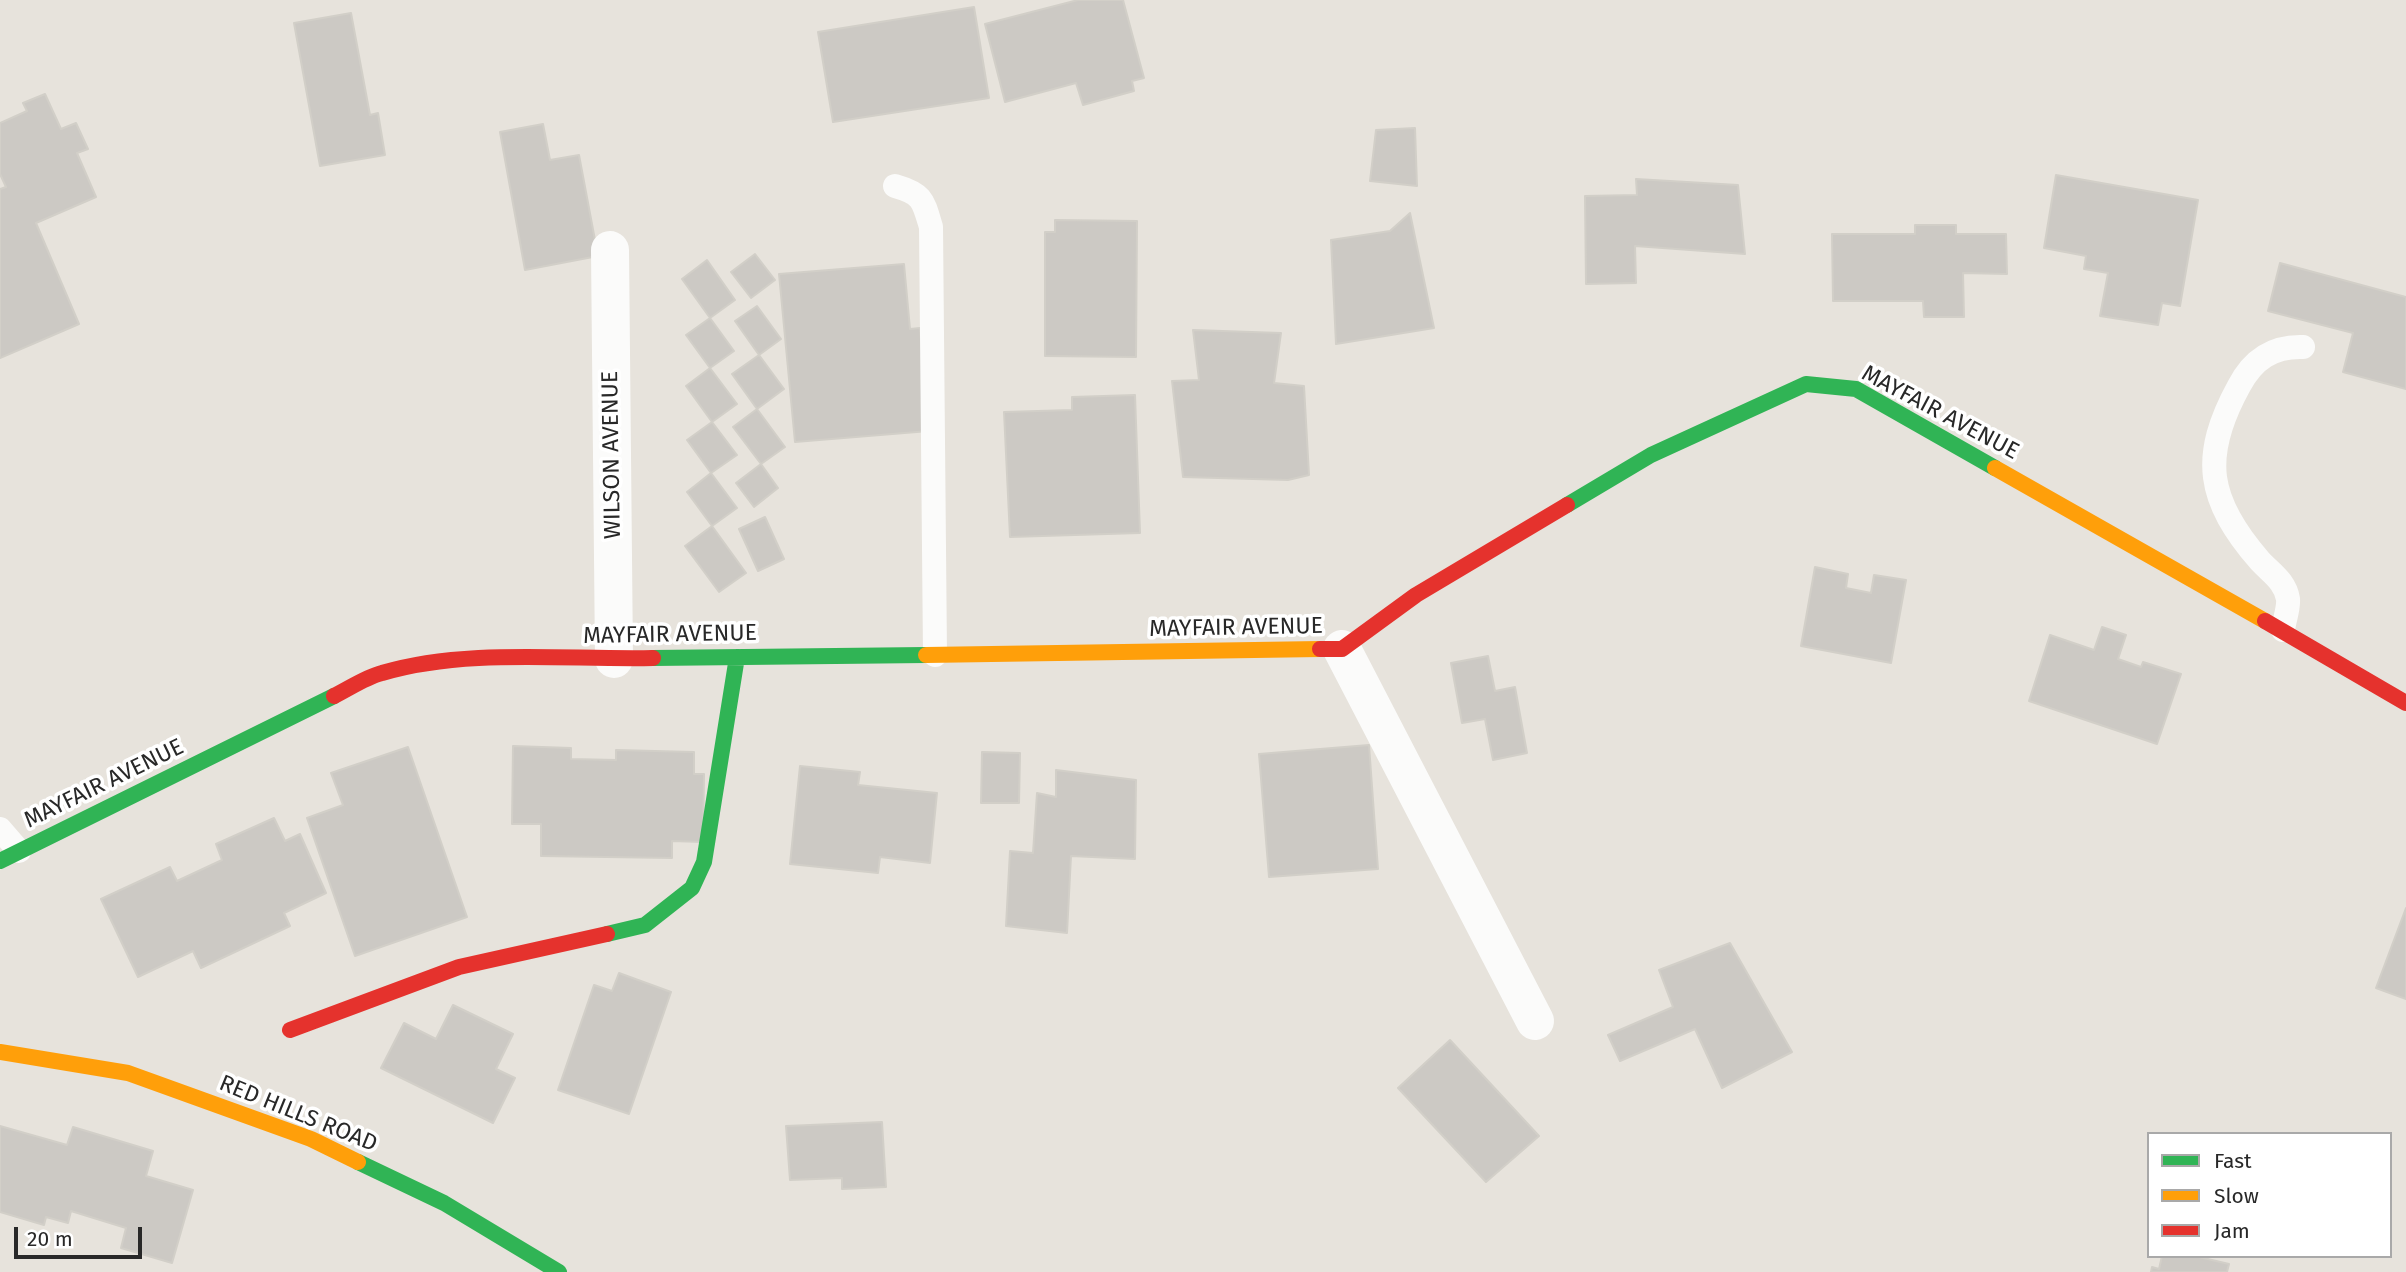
<!DOCTYPE html>
<html>
<head>
<meta charset="utf-8">
<style>
	body { margin:0 }
	#map { position:relative; width:2406px; height:1272px; overflow:hidden; background:#e7e3dc; font-family:"Fira Sans",sans-serif }
	canvas { display:block }
	.legend { position:absolute; left:2147px; top:1132px; width:245px; height:126px; box-sizing:border-box; background:#fff; border:2px solid #a9a9a9; margin:0; padding:9px 12px; list-style:none; font-size:21px; color:#282828 }
	.legend li { display:flex; align-items:center; gap:14px; height:35px }
	.legend b { width:35px; border:2px solid #a9a9a9 }
	.scale { position:absolute; left:14px; top:1227px; width:128px; height:32px; box-sizing:border-box; border:4px solid #282828; border-top:0; padding-left:9px; font-size:21px; line-height:24px; white-space:nowrap; color:#282828; -webkit-text-stroke:5px #fff; paint-order:stroke }
</style>
</head>
<body>
<div id="map">
<canvas width="2406" height="1272"></canvas>
<ul class="legend">
<li><b style="height:9px;background:#30b455"></b>Fast</li>
<li><b style="height:9px;background:#ff9f0a"></b>Slow</li>
<li><b style="height:9px;background:#e5322d"></b>Jam</li>
</ul>
<div class="scale">20 m</div>
</div>
<script>
const ctx = document.querySelector('canvas').getContext('2d');
ctx.lineJoin = 'round';
function paint(path, color) { ctx.fillStyle = color; ctx.fill(path, 'evenodd'); }
function strokePath(path, color, width, dash) { ctx.strokeStyle = color; ctx.lineWidth = width; ctx.lineCap = dash ? 'butt' : 'round'; ctx.setLineDash(dash || []); ctx.stroke(path); }
function drawText(font, color, halo, rows, align = 'center') {
  ctx.font = font + ' "Fira Sans",sans-serif'; ctx.lineWidth = 7; ctx.setLineDash([]); ctx.textBaseline = 'middle'; ctx.strokeStyle = halo; ctx.fillStyle = color; for (const [text, x, y, turn = 0] of rows) {
    ctx.save(); ctx.translate(x, y); ctx.rotate((+turn || 0) * Math.PI / 180); ctx.textAlign = isNaN(turn) ? turn : align; if (halo) ctx.strokeText(text, 0, 0); ctx.fillText(text, 0, 0); ctx.restore();
  }
}
const building = new Path2D(`
	M1078,0H1123L1144,78L1132,81L1134,91L1083,105L1076,83L1005,102L985,24Z
	M974,7L989,98L833,122L818,32Z
	M351,13L370,115L378,113L385,155L320,166L294,23Z
	M45,94L61,129L76,123L88,149L77,153L96,197L36,223L79,324L0,358V189L6,187L0,174V123L27,111L23,103Z
	M543,124L550,160L579,155L598,256L525,270L500,132Z
	M1415,128L1417,186L1370,181L1376,130Z
	M2056,175L2198,200L2180,306L2162,303L2158,325L2100,316L2108,273L2084,269L2086,256L2044,248Z
	M1636,179L1738,185L1745,254L1635,246L1636,283L1586,284L1585,196L1637,195Z
	M1410,213L1434,328L1336,344L1331,240L1390,231Z
	M1055,220L1137,221L1136,357L1045,356V232H1055Z
	M1915,225H1956V234H2006L2007,274L1963,273L1964,317H1924L1923,301H1833L1832,234H1915Z
	M755,254L775,280L751,298L731,272Z
	M707,260L735,300L710,318L682,279Z
	M2280,263L2406,297V389L2343,372L2353,333L2268,311Z
	M904,264L910,329L920,328L929,431L795,442L779,274Z
	M757,306L781,339L759,355L735,321Z
	M710,318L734,351L710,368L686,335Z
	M1193,330L1281,333L1274,383L1304,386L1309,475L1288,480L1183,477L1172,381L1199,380Z
	M759,355L784,389L757,409L732,374Z
	M710,368L737,404L712,422L686,386Z
	M1135,395L1140,533L1010,537L1004,412L1072,410V397Z
	M757,409L785,447L761,464L733,427Z
	M712,422L737,455L711,473L687,440Z
	M761,464L778,488L754,507L736,483Z
	M711,473L737,508L712,526L687,492Z
	M765,517L784,559L758,571L739,529Z
	M712,526L746,573L719,592L685,546Z
	M1815,567L1848,574L1846,588L1871,593L1874,575L1906,580L1891,663L1801,646Z
	M2102,627L2126,635L2118,659L2141,667L2143,662L2181,674L2157,744L2029,701L2050,635L2094,650Z
	M1488,656L1495,691L1515,687L1527,753L1493,760L1485,719L1462,723L1451,663Z
	M1369,745L1378,869L1269,877L1259,754Z
	M513,746L571,748V759L616,760V750L694,752V774H704L703,842L672,841V858L541,856V824H512Z
	M408,747L467,917L355,956L307,818L343,805L331,773Z
	M982,752L1020,753L1019,803H981Z
	M800,766L860,772L858,785L937,793L930,863L880,857L878,873L790,864Z
	M1056,770L1136,780L1135,859L1071,856L1067,933L1006,926L1010,851L1033,853L1037,793L1056,797Z
	M274,818L285,841L300,834L326,893L284,913L290,926L201,968L193,951L138,977L101,899L170,867L177,881L222,860L216,844Z
	M2406,908V999L2376,988Z
	M1730,943L1792,1052L1722,1088L1695,1029L1620,1061L1608,1035L1673,1007L1659,970Z
	M619,973L671,992L629,1114L558,1090L594,985L612,991Z
	M453,1005L513,1034L496,1069L515,1078L493,1123L381,1068L404,1023L436,1039Z
	M1450,1040L1539,1136L1486,1182L1398,1088Z
	M882,1122L886,1187L842,1189V1178L790,1180L786,1126Z
	M0,1126L67,1145L73,1127L153,1151L146,1176L193,1190L172,1263L121,1248L126,1228L71,1211L68,1223L46,1217L44,1225L0,1212Z
	M2162,1256H2195L2229,1264L2227,1272H2151L2152,1267L2159,1269Z`);
const lane = new Path2D(`
	M895,186C923,194 923,200 931,227L935,655
	M2283,630C2284,621 2289,608 2288,599C2285,581 2271,573 2260,561C2207,500 2200,457 2239,386C2253,359 2273,346 2303,347
	M0,829L19,851`);
const street = new Path2D(`
	M610,250L614,659
	M1342,649L1535,1021`);
const fast = new Path2D(`
	M1567,505L1651,455L1806,384L1856,389L1995,468
	M653,658L926,655
	M0,861L334,696
	M607,934L645,925L692,888L704,862L737,657
	M358,1162L444,1203L559,1272`);
const slow = new Path2D(`
	M1995,468L2265,621
	M926,655L1320,649
	M0,1052L128,1073L311,1139L358,1162`);
const jam = new Path2D(`
	M2265,621L2406,703
	M1320,649H1342L1416,595L1567,505
	M334,696C350,688 366,677 382,673C466,648 566,660 653,658
	M290,1030L459,967L607,934`);
const streetNames = [
	["MAYFAIR AVENUE",1940,413,28],
	["WILSON AVENUE",612,455,-91],
	["MAYFAIR AVENUE",1236,628,-1],
	["MAYFAIR AVENUE",670,635,-1],
	["MAYFAIR AVENUE",104,784,-26],
	["RED HILLS ROAD",298,1114,22]
];
paint(building, '#ccc9c4');
strokePath(building, '#d2cfc8', 2);
strokePath(lane, '#fbfbfa', 24);
strokePath(street, '#fbfbfa', 38);
strokePath(fast, '#30b455', 16);
strokePath(slow, '#ff9f0a', 16);
strokePath(jam, '#e5322d', 16);
drawText('23px', '#282828', '#fff', streetNames);
</script>
</body>
</html>
